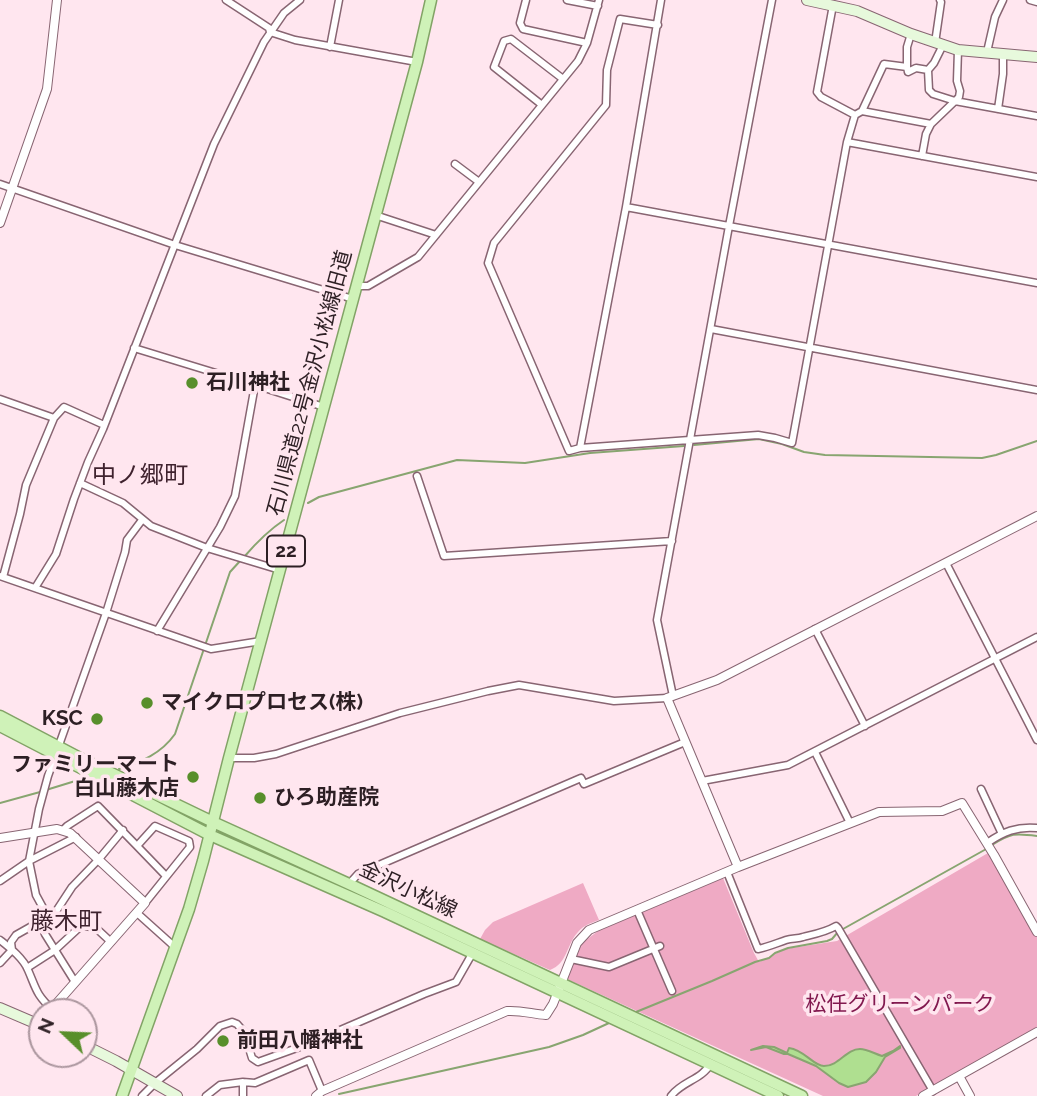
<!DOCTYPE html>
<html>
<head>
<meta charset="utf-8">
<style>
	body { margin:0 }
	#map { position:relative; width:1037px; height:1096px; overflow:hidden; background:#ffe6ef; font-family:Raleway,sans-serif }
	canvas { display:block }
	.north { position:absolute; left:28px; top:998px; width:70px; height:70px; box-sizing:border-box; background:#ffe6ef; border:2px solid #ab969e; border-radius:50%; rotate:293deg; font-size:19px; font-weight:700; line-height:28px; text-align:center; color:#2d1f24 }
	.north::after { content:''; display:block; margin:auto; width:24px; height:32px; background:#588f2b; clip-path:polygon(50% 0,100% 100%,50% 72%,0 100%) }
</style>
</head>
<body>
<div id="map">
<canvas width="1037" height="1096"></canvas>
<div class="north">N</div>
</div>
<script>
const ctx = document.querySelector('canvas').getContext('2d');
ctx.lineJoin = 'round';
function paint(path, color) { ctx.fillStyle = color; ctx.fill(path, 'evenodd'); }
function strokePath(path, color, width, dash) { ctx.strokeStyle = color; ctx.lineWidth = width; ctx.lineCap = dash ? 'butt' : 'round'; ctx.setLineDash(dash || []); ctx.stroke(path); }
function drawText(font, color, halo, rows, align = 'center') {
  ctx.font = font + ' Raleway,"Noto Sans JP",sans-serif'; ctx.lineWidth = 7; ctx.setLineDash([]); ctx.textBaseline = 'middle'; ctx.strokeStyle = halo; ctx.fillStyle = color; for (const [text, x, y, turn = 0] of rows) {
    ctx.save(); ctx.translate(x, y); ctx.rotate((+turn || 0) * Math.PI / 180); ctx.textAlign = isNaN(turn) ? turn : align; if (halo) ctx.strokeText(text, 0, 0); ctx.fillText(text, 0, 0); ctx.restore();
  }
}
const green = new Path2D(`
	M988,853L1037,937V1027L916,1096H823L567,979L582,943L598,931L723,878L754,953L759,962L785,949L837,941Z
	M583,883L599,920C591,923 584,925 578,932C566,945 568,963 550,970L480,939L485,930L493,922Z`);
const water = new Path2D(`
	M763,1046L774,1047L787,1053L789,1048C805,1050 813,1066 824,1066C839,1066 846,1049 860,1049C867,1049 875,1054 882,1056L893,1051L900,1046V1048L885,1057L876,1072L866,1082L848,1087L839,1083L816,1066L788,1054H784L766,1047L751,1050Z`);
const stream = new Path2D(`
	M694,445L759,439L782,444L804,452L825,455L982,458L996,455L1037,441
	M308,503L319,497L457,460L525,463L590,453L684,446
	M244,557C256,543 269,530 284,520
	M119,769C141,762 161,754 175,734L230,572L240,561
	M46,790L85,778
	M0,803L40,792
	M992,845C1011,833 1015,833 1037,836
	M843,929L988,848
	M636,1012L712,981L755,962L769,958L775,953L788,948L827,941L832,939L838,932
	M339,1094L549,1047L583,1035L609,1023`);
const minor = new Path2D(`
	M226,0L269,28L270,32L295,40L417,62
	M526,0L520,23L523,29L587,43
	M567,0L598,6
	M661,0L626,207L580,448L758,435L775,438L792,443L847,142L855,115L862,111L931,124L955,101L1037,116
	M1030,0L1037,2
	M833,5L817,92L821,97L855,115
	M935,43L941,2L940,0
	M330,47L339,0
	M987,52L995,17L1003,0
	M907,67V47L911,34
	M928,70L929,90L933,94L955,101L959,97L960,91L957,81L958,50
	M542,105L494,67L504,41L511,39L563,79
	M998,109L1003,74V54
	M862,111L884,64L907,67L908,72L916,68L928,70L934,63L943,45
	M847,142L1037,177
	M922,156L926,134L931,124
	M455,164L479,182
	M0,184L175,245L353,299
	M626,207L1037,283
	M375,215L436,235
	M357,286H368L418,257L578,61L587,43L599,0
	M711,329L1037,390
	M134,348L255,385
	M0,399L54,418
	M580,448L569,451L488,263L494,243L606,105L607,70L620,19L658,25
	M417,476L444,556L672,541
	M80,483L123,503L151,526L207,548L280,570
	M946,563L1037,740
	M0,576L211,649L261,641
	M3,577L20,514L26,485L54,418L64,407L104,425
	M35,588L56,554L74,499L88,462L103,429L214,144L264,42L284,13L300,0
	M815,629L865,726
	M157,631L220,527L235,496L255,385L324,407
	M673,696L657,620L729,226L772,0
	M815,752L850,823
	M229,758H254L276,754L400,713L488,691L519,685L614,701L667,698
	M702,781L788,765L1037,637
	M981,789L1002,834
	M63,830L67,826L98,806L137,846
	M987,843C1003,832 1017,826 1037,828
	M727,872L758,949C768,947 777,943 786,940C792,938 798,939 803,937C815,934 826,932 836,926L838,928L933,1091
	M0,881L29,861L76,837
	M349,884L358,874L581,778L584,784L685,742
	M145,903L190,847L189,841L155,826L137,846L166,876
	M637,910L672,991
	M137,913L176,948
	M48,917L36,895L29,861L39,809L48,776L106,613L125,552L127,540L142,520
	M40,922L45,934L75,982
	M0,940C10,948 23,958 28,970C36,988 36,995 52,1009
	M571,959L609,967L660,946
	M0,963L12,950L11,942L16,935L55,913L72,887L99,859L123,830
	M27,968L55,950L82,925L96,928L111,942
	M243,1082L255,1083L309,1060L322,1091
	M142,1096L155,1083L197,1049L220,1026L232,1022L237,1024L244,1032L252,1058L258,1062L308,1044L424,994L456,982L472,954
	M206,1096L220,1085L243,1082V1096
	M671,1096C682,1081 702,1080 711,1063`);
const tertiary = new Path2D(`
	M0,223L47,89L57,0
	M0,838L57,829L70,833L145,903L49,1012
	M738,867L879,812L942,811L962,803L994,855L1037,932
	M959,1076L970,1096
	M316,1096L322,1091L507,1011C521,1010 532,1014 546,1015L553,1004L577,943L589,930L738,867L667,698L717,680L1037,516
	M923,1096L1037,1032`);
const secondary = new Path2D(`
	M807,0L857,11L911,34L958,50L1037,57
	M0,1008L42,1026
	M84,1045L116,1061L177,1096`);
const primary = new Path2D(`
	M0,716L78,757L213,822L349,884L802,1096
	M0,726L210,835L385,912L778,1096
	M122,1096L189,909L203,861L229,758L417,62L431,0`);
const markers = [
	[192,383,7,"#588f2b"],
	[147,703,7,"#588f2b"],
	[97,719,7,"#588f2b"],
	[193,777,7,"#588f2b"],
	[260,798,7,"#588f2b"],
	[223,1041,7,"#588f2b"]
];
const shields = [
	[286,551,38]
];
const shieldNames = [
	["22",286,551]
];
const poiNames = [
	["石川神社",206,383],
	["マイクロプロセス(株)",161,703],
	["KSC",83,719,"right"],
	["ファミリーマート",179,765,"right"],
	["白山藤木店",179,789,"right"],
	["ひろ助産院",274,798],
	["前田八幡神社",237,1041]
];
const streetNames = [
	["石川県道22号金沢小松線旧道",310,383,-75],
	["金沢小松線",408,890,25]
];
const parkNames = [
	["松任グリーンパーク",900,1005]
];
const quarterNames = [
	["中ノ郷町",140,476],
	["藤木町",66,922]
];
paint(green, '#efaac4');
paint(water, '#afdf90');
strokePath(water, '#88a570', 2);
strokePath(stream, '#88a570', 2);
strokePath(minor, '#886572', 9);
strokePath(tertiary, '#886572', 10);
strokePath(secondary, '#886572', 12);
strokePath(primary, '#82a366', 13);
strokePath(minor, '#fff', 6);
strokePath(tertiary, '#fff', 8);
strokePath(secondary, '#e7f9dc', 10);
strokePath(primary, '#cff2b8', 10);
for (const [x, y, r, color] of markers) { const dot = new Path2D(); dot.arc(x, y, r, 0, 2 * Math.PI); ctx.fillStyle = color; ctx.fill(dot); strokePath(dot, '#ffe6ef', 2.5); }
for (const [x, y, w] of shields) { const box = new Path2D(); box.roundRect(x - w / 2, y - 15.5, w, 31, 5); ctx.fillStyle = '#ffe6ef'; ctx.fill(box); strokePath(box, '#2d1f24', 2); }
drawText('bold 19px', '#2d1f24', null, shieldNames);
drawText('bold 21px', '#2d1f24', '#ffe6ef', poiNames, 'left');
drawText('21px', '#2d1f24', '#ffe6ef', streetNames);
drawText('21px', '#82194f', '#ffe6ef', parkNames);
drawText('24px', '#3f222e', '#ffe6ef', quarterNames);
</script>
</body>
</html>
